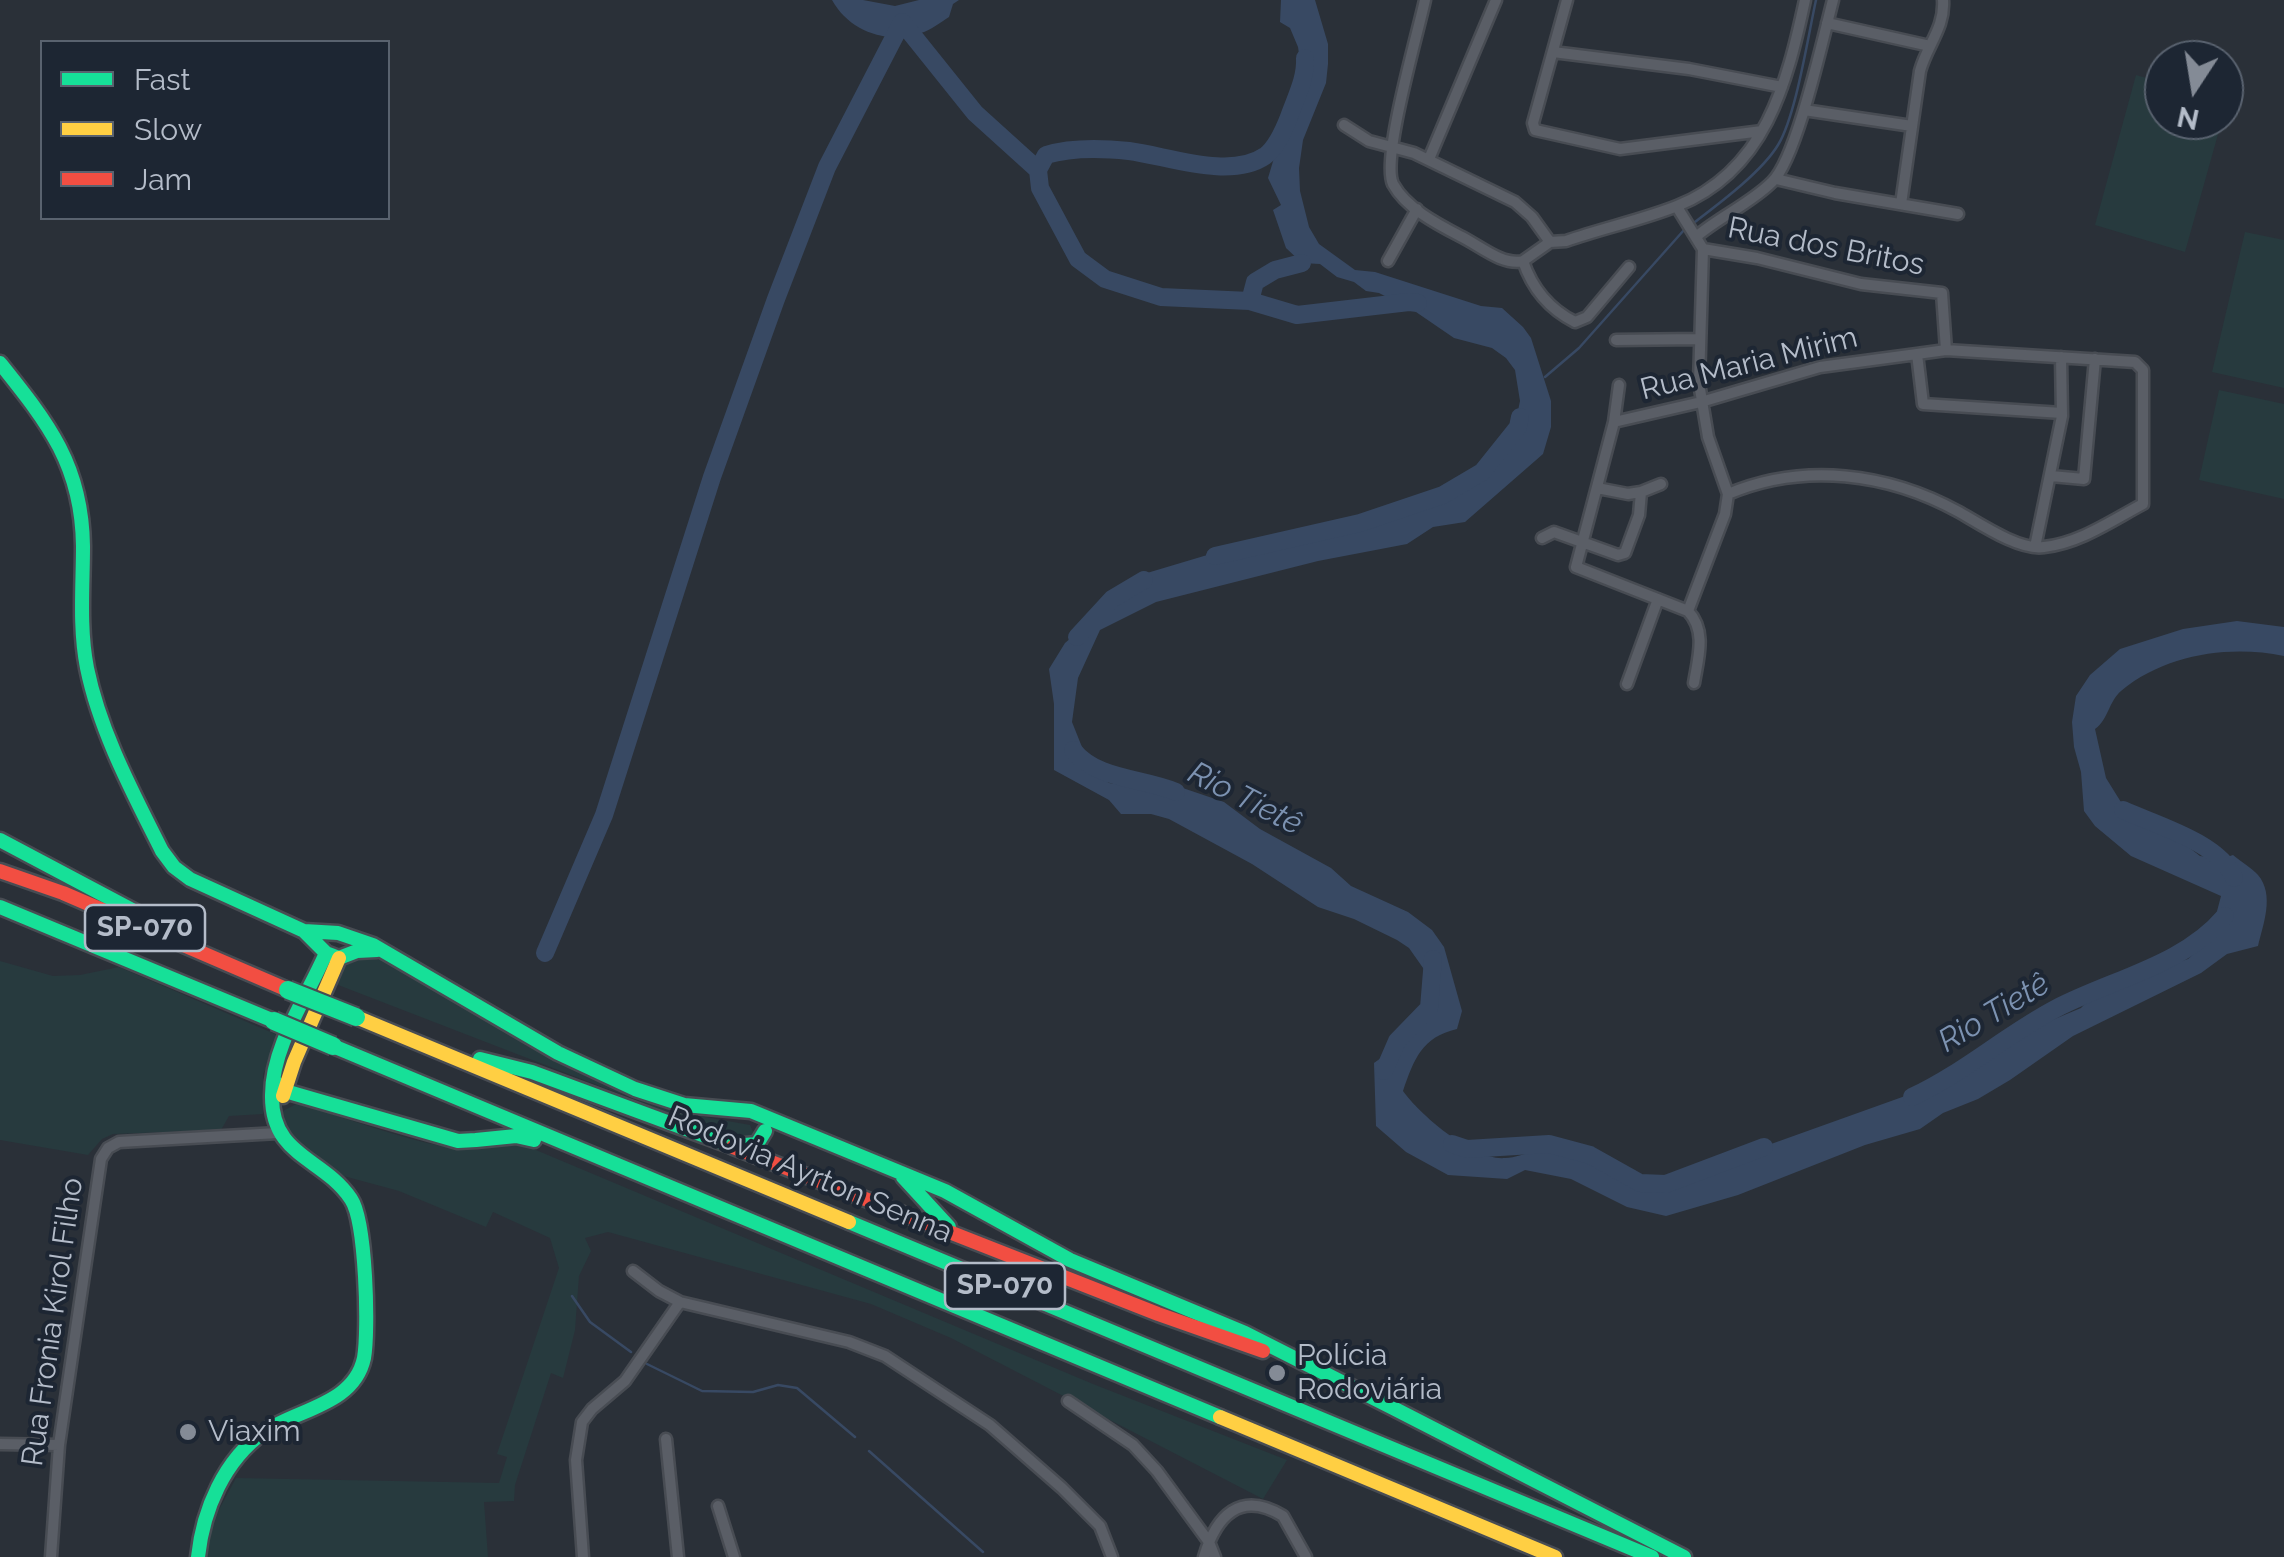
<!DOCTYPE html>
<html>
<head>
<meta charset="utf-8">
<style>
	body { margin:0 }
	#map { position:relative; width:2284px; height:1557px; overflow:hidden; background:#2a3038; font-family:Raleway,sans-serif }
	canvas { display:block }
	.legend { position:absolute; left:40px; top:40px; width:350px; height:180px; box-sizing:border-box; background:#1d2633; border:2px solid #59626f; margin:0; padding:12px 18px; list-style:none; font-size:30px; color:#b4bcc9 }
	.legend li { display:flex; align-items:center; gap:20px; height:50px }
	.legend b { width:50px; border:2px solid #59626f }
	.north { position:absolute; left:2144px; top:40px; width:100px; height:100px; box-sizing:border-box; background:#1d2633; border:2px solid #59626f; border-radius:50%; rotate:192deg; font-size:28px; font-weight:700; line-height:40px; text-align:center; color:#b4bcc9 }
	.north::after { content:''; display:block; margin:auto; width:35px; height:45px; background:#848b96; clip-path:polygon(50% 0,100% 100%,50% 72%,0 100%) }
</style>
</head>
<body>
<div id="map">
<canvas width="2284" height="1557"></canvas>
<ul class="legend">
<li><b style="height:12px;background:#16e098"></b>Fast</li>
<li><b style="height:12px;background:#ffcf43"></b>Slow</li>
<li><b style="height:12px;background:#f24e42"></b>Jam</li>
</ul>
<div class="north">N</div>
</div>
<script>
const ctx = document.querySelector('canvas').getContext('2d');
ctx.lineJoin = 'round';
function paint(path, color) { ctx.fillStyle = color; ctx.fill(path, 'evenodd'); }
function strokePath(path, color, width, dash) { ctx.strokeStyle = color; ctx.lineWidth = width; ctx.lineCap = dash ? 'butt' : 'round'; ctx.setLineDash(dash || []); ctx.stroke(path); }
function drawText(font, color, halo, rows, align = 'center') {
  ctx.font = font + ' Raleway,sans-serif'; ctx.lineWidth = 8; ctx.setLineDash([]); ctx.textBaseline = 'middle'; ctx.strokeStyle = halo; ctx.fillStyle = color; for (const [text, x, y, turn = 0] of rows) {
    ctx.save(); ctx.translate(x, y); ctx.rotate((+turn || 0) * Math.PI / 180); ctx.textAlign = isNaN(turn) ? turn : align; if (halo) ctx.strokeText(text, 0, 0); ctx.fillText(text, 0, 0); ctx.restore();
  }
}
const green = new Path2D(`
	M2136,75L2164,83V120H2222L2185,252L2095,225Z
	M2245,232L2284,240V388L2212,372Z
	M2219,390L2284,404V499L2199,480Z
	M360,956L379,957L401,969L590,1076L677,1112L750,1125L753,1132L750,1139L742,1141L333,983L345,962Z
	M0,961L53,976L80,975L119,967L282,1037L263,1074V1114L229,1116L221,1130L113,1134L102,1139L88,1155L0,1140Z
	M298,1103C347,1118 397,1138 447,1147C473,1152 498,1142 524,1145L1093,1384L1287,1460L1263,1499L951,1338L871,1304L608,1232L585,1238L591,1251L579,1276L575,1330L563,1378L551,1373L515,1485L514,1501L484,1502L488,1557H205L215,1517L236,1478L499,1483L507,1457L497,1454L559,1268L550,1238L493,1212L486,1227L399,1191L340,1175L288,1137L281,1119L283,1111Z`);
const water = new Path2D(`
	M832,0H863L895,6L919,0H959L953,4L949,17C941,22 931,30 921,33C887,45 849,31 832,0Z
	M1281,0H1315L1328,44V64L1326,83L1303,140L1299,168L1300,191L1309,227L1319,244L1355,270L1375,272L1481,306L1502,308L1523,327L1531,338L1551,401V427L1543,454L1465,522L1433,527L1407,544L1318,561L1156,602L1100,630L1078,678L1072,722L1090,767L1109,783L1136,787L1171,784L1224,802L1260,829L1331,868L1351,886L1408,912L1432,930L1444,947L1462,1011L1457,1029C1422,1037 1414,1059 1403,1091C1420,1115 1474,1161 1505,1158C1515,1158 1526,1153 1536,1151C1578,1142 1605,1154 1633,1186L1679,1183L1701,1177L1746,1153L1947,1081L2026,1031L2081,1008L2093,995L2113,984L2188,959L2210,938L2221,896L2131,856L2095,826L2084,811L2081,772L2074,747L2072,722L2076,696L2090,675L2120,649L2183,629L2237,621L2284,627V656C2229,645 2166,654 2121,691C2109,701 2108,720 2095,729L2106,778L2124,807L2173,835L2200,856L2221,859L2233,855C2241,862 2252,868 2258,875C2275,895 2263,925 2258,946L2227,954L2201,973L2073,1036L2010,1080L1978,1099L1943,1113L1920,1129L1865,1145L1738,1195L1666,1216L1627,1207L1571,1179L1525,1170L1507,1179L1448,1175L1406,1152L1376,1126L1374,1063C1407,1040 1426,1026 1435,985L1409,948L1397,940L1354,919L1318,907L1252,864L1169,819L1151,814H1121L1109,800L1054,770V704L1049,669L1065,643L1147,573L1224,550L1248,554L1292,541L1351,533L1486,479L1511,444L1520,401L1515,370L1506,358L1492,348L1454,338L1416,312L1379,293L1366,291L1354,282L1337,277L1320,264L1302,263L1286,248L1273,210L1281,205L1268,178L1280,138L1305,94L1298,47L1290,28L1280,22Z`);
const stream = new Path2D(`
	M1691,225C1717,205 1761,173 1778,145C1796,116 1808,36 1816,0
	M1545,377L1579,348L1684,230
	M572,1296L590,1322L631,1352
	M647,1364L702,1391L753,1392L778,1385L797,1388L855,1437
	M869,1451L983,1552`);
const river = new Path2D(`
	M1305,58C1306,79 1296,97 1289,117C1284,130 1276,148 1265,156C1230,180 1168,156 1129,151C1101,148 1072,147 1046,155L1038,170L1040,188L1078,259L1105,279L1161,297L1250,301L1297,315L1409,302L1418,303
	M1250,301L1255,282L1275,270L1302,263
	M1215,556L1360,523L1443,495L1482,472L1518,427L1520,417
	M1077,637L1112,599L1144,580
	M1073,750C1096,780 1144,778 1176,792
	M2123,810C2156,825 2220,843 2234,878
	M545,953L604,815L712,477L776,299L827,167L902,22L975,113L1038,170
	M1384,1071L1397,1041L1429,1008L1433,959
	M1912,1097C1964,1073 2007,1034 2057,1008C2113,979 2184,965 2225,916
	M1452,1144L1467,1149L1549,1144L1590,1155L1640,1183L1666,1184L1764,1147`);
const street = new Path2D(`
	M1425,0C1418,33 1381,159 1393,184C1406,208 1437,224 1460,236C1479,245 1502,266 1523,261
	M1567,0L1533,123L1535,130L1620,149L1762,131
	M1827,23L1930,46
	M1553,52L1689,69L1782,87
	M1804,110L1912,126
	M1344,125L1369,141L1414,153L1515,202L1532,217L1550,242L1566,241C1603,228 1642,220 1677,206C1765,171 1787,84 1805,0
	M1429,159L1496,0
	M1776,179L1835,193L1958,214
	M1901,204L1920,71C1927,45 1945,28 1943,0
	M1677,207L1703,249L1699,383L1708,437L1728,494
	M1697,236C1721,216 1751,203 1772,182C1797,158 1823,38 1833,0
	M1550,242L1523,261C1532,288 1549,309 1575,322L1587,317L1629,267
	M1703,249L1757,258L1861,284L1942,293L1946,350
	M1388,261L1417,209
	M1616,340L1698,339
	M1917,354L1923,404L2062,413
	M1619,385L1614,422L1576,567L1688,611C1707,631 1698,658 1694,683
	M1614,422L1701,402L1820,367L1917,354L1946,350L2135,362L2143,370V504C2111,521 2080,543 2044,547C2020,551 1980,524 1959,512C1888,473 1804,462 1728,494L1725,514L1688,611
	M2051,476L2084,479L2095,359
	M1597,488L1628,494L1641,492
	M1542,538L1554,532L1618,555L1625,553L1639,515L1641,492L1661,484
	M2035,547L2062,416L2061,357
	M1627,684L1658,599
	M633,1271L659,1291L680,1302L849,1342L885,1356L990,1425L1062,1488L1100,1526L1112,1557
	M1068,1401L1133,1445L1157,1471L1209,1542L1215,1557
	M666,1439L678,1557
	M0,1444L59,1445
	M718,1506L734,1557
	M51,1557L59,1445L101,1159L108,1148L119,1142L278,1133
	M583,1557L576,1460L582,1422L592,1409L625,1381L680,1302
	M1204,1557C1216,1516 1240,1490 1283,1516L1306,1557`);
const fast = new Path2D(`
	M0,363C48,423 82,465 83,546C83,586 79,627 87,668C100,732 133,793 162,851L174,867L190,879L304,931L326,953L339,958
	M0,840L149,919
	M0,907L274,1021
	M304,931L338,933L373,945L558,1053L635,1089L684,1105L751,1111L945,1191L1070,1260L1245,1333L1395,1409
	M339,958L357,951L377,950
	M333,1046L1220,1417
	M480,1059L532,1072L732,1146L757,1144L765,1131
	M273,1080L285,1091L458,1141L476,1140
	M476,1140L516,1136L534,1140
	M903,1177L949,1227
	M849,1222L1652,1557
	M1395,1409L1684,1557
	M198,1557C203,1510 224,1460 264,1432C297,1409 354,1405 364,1358C369,1330 366,1221 351,1199C323,1157 271,1157 272,1095C272,1046 307,997 326,953`);
const slow = new Path2D(`
	M356,1017L849,1222
	M283,1096L294,1062L339,958
	M1220,1417L1555,1557`);
const jam = new Path2D(`
	M0,871L63,893L288,990
	M733,1147L1158,1314L1263,1351`);
const fastBridge = new Path2D(`
	M288,990L356,1017
	M274,1021L333,1046`);
const markers = [
	[1277,1373,10,"#848b96"],
	[188,1432,10,"#848b96"]
];
const shields = [
	[145,928,120],
	[1005,1286,120]
];
const shieldNames = [
	["SP-070",145,928],
	["SP-070",1005,1286]
];
const streetNames = [
	["Rua dos Britos",1826,247,11],
	["Rua Maria Mirim",1749,364,-14],
	["Rodovia Ayrton Senna",810,1175,23],
	["Rua Fronia Kirol Filho",53,1322,-82]
];
const poiNames = [
	["Polícia",1297,1356],
	["Rodoviária",1297,1390],
	["Viaxim",208,1432]
];
const waterNames = [
	["Rio Tietê",1245,799,27],
	["Rio Tietê",1994,1013,-31]
];
paint(green, '#273a3e');
paint(water, '#384963');
strokePath(stream, '#384963', 2.5);
strokePath(river, '#384963', 18);
strokePath(street, '#484c53', 15);
strokePath(fast, '#484c53', 19);
strokePath(slow, '#484c53', 19);
strokePath(jam, '#484c53', 19);
strokePath(street, '#5a5e66', 10);
strokePath(fast, '#16e098', 14);
strokePath(slow, '#ffcf43', 14);
strokePath(jam, '#f24e42', 14);
strokePath(fastBridge, '#474c53', 22, []);
strokePath(fastBridge, '#16e098', 18);
for (const [x, y, r, color] of markers) { const dot = new Path2D(); dot.arc(x, y, r, 0, 2 * Math.PI); ctx.fillStyle = color; ctx.fill(dot); strokePath(dot, '#1d2633', 4); }
for (const [x, y, w] of shields) { const box = new Path2D(); box.roundRect(x - w / 2, y - 23, w, 46, 8); ctx.fillStyle = '#1d2633'; ctx.fill(box); strokePath(box, '#b4bcc9', 2.5); }
drawText('bold 28px', '#b4bcc9', null, shieldNames);
drawText('30px', '#b4bcc9', '#1d2633', streetNames);
drawText('30px', '#b4bcc9', '#1d2633', poiNames, 'left');
drawText('italic 32px', '#7c92b1', '#1d2633', waterNames);
</script>
</body>
</html>
